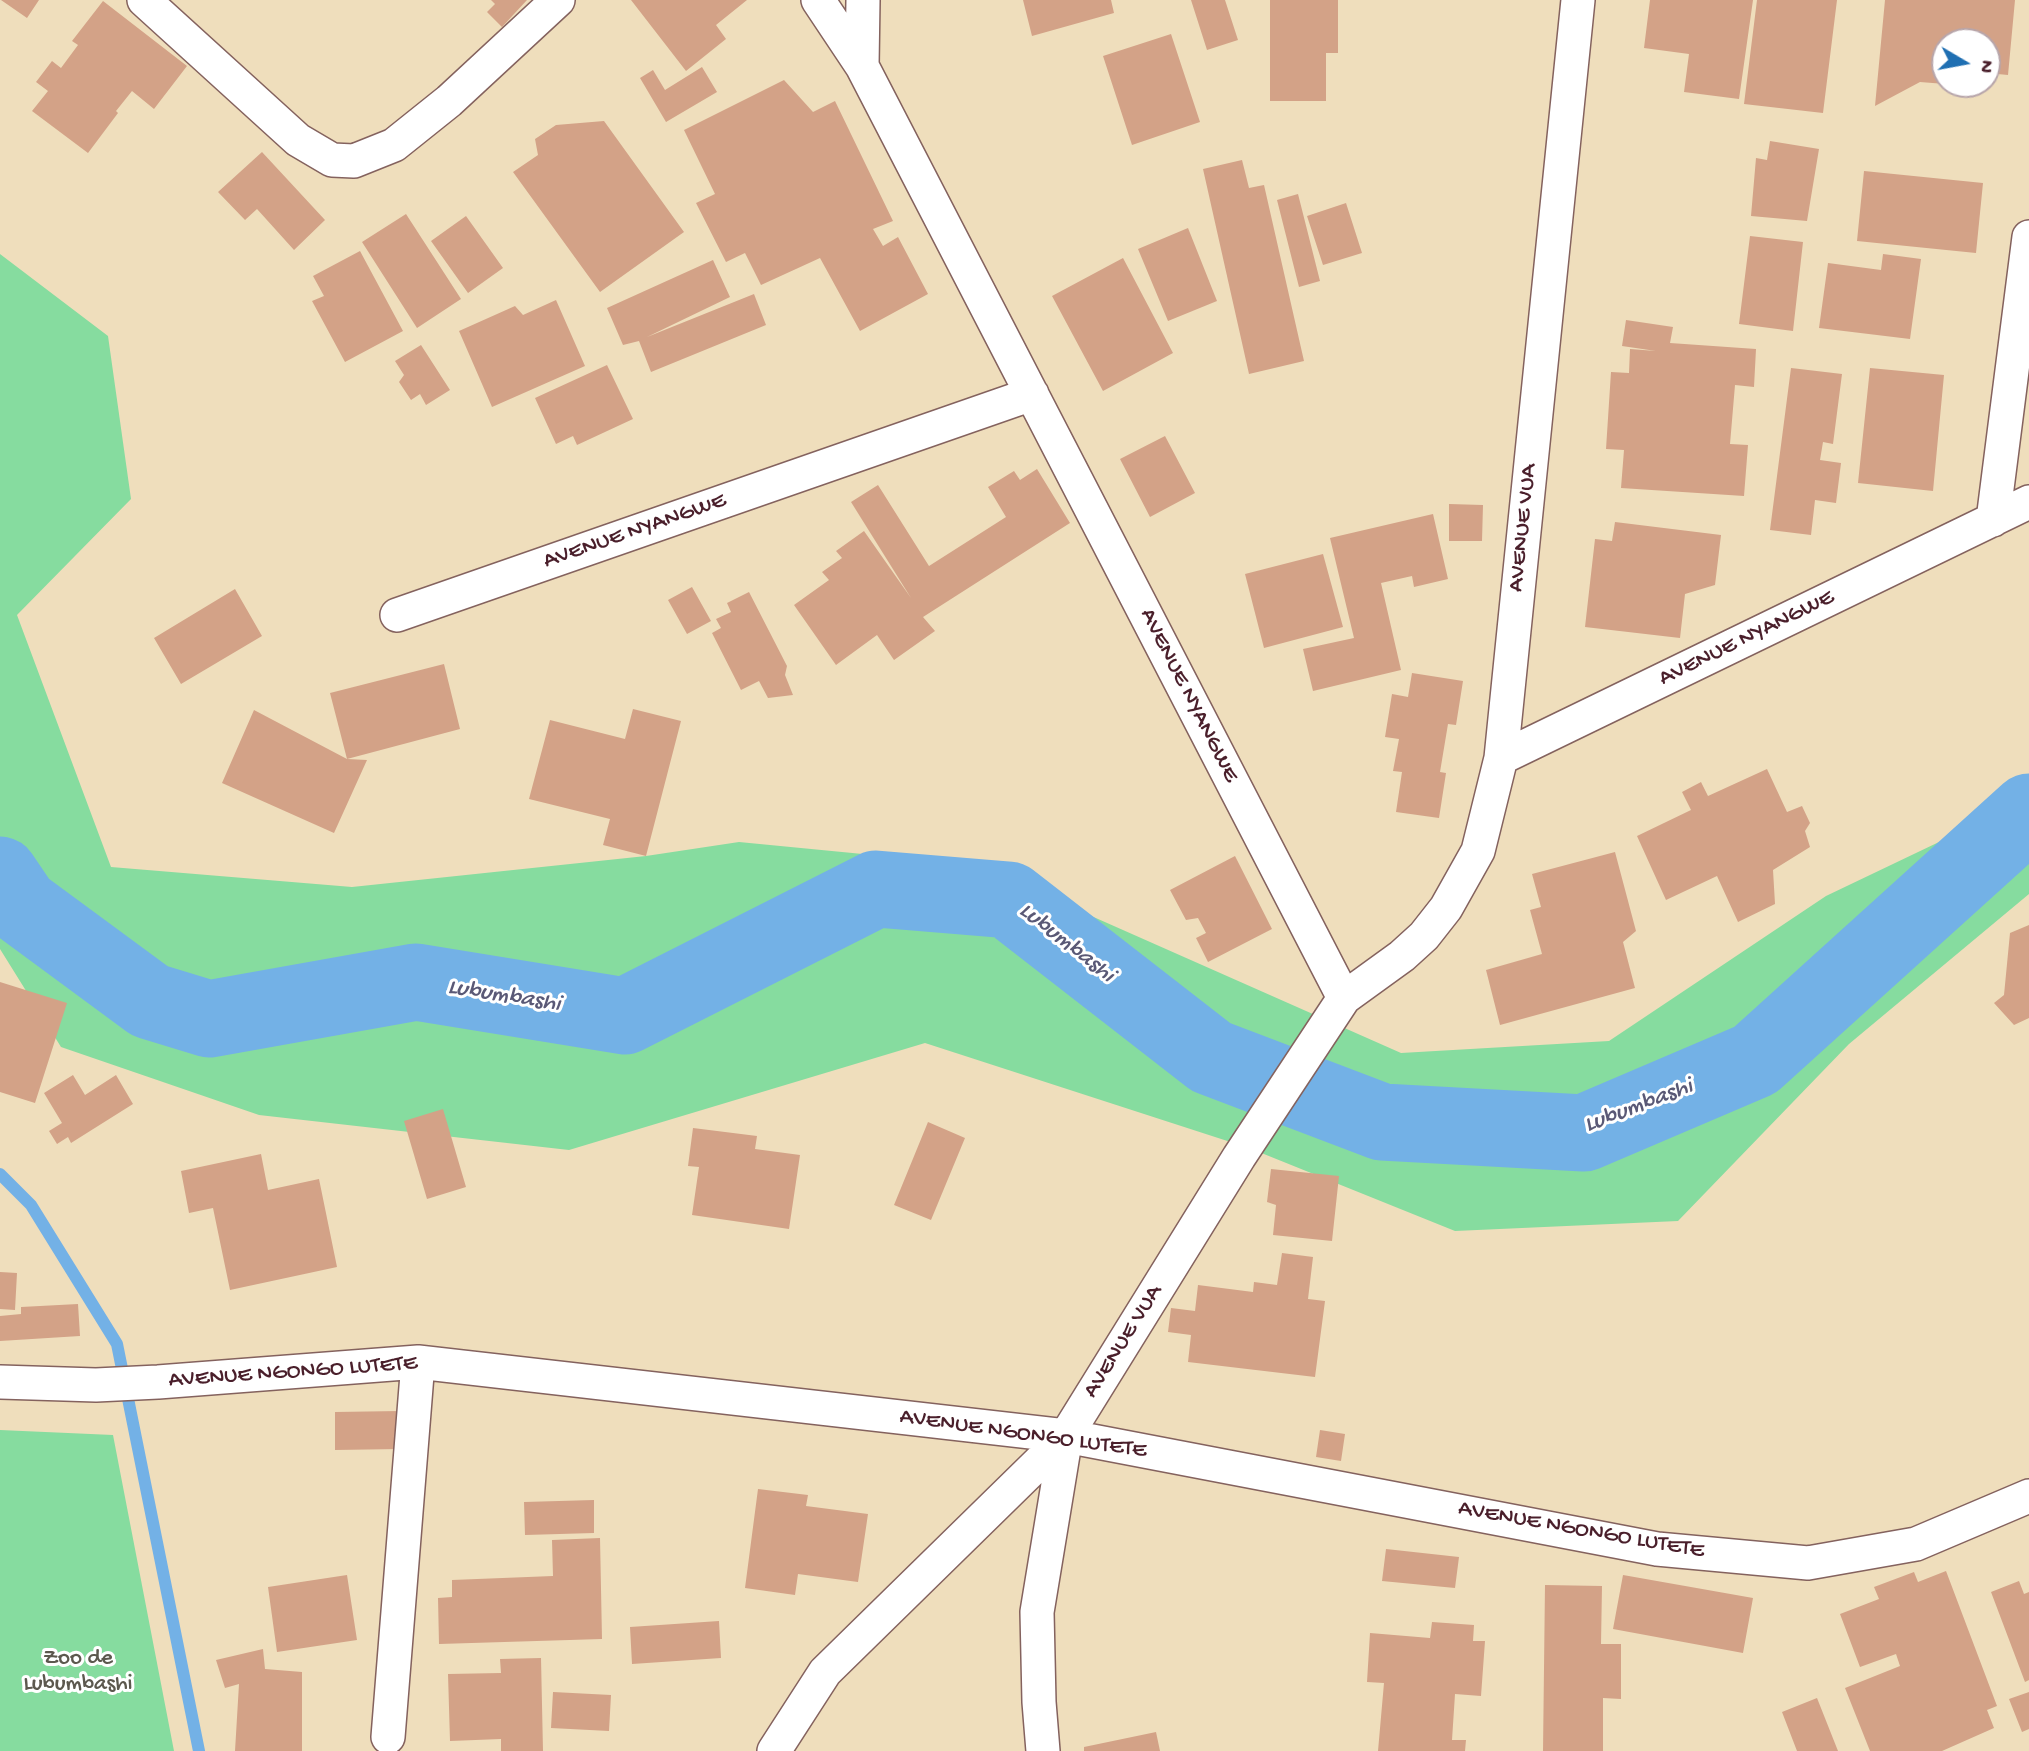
<!DOCTYPE html>
<html>
<head>
<meta charset="utf-8">
<style>
	body { margin:0 }
	#map { position:relative; width:2029px; height:1751px; overflow:hidden; background:#efdebc; font-family:"Gochi Hand",sans-serif }
	canvas { display:block }
	.north { position:absolute; left:1931px; top:28px; width:70px; height:70px; box-sizing:border-box; background:#fff; border:2px solid #b7a5aa; border-radius:50%; rotate:100deg; font-size:19px; font-weight:700; line-height:28px; text-align:center; color:#4a1f2b }
	.north::after { content:''; display:block; margin:auto; width:24px; height:32px; background:#1f6fb2; clip-path:polygon(50% 0,100% 100%,50% 72%,0 100%) }
</style>
</head>
<body>
<div id="map">
<canvas width="2029" height="1751"></canvas>
<div class="north">N</div>
</div>
<script>
const ctx = document.querySelector('canvas').getContext('2d');
ctx.lineJoin = 'round';
function paint(path, color) { ctx.fillStyle = color; ctx.fill(path, 'evenodd'); }
function strokePath(path, color, width, dash) { ctx.strokeStyle = color; ctx.lineWidth = width; ctx.lineCap = dash ? 'butt' : 'round'; ctx.setLineDash(dash || []); ctx.stroke(path); }
function drawText(font, color, halo, rows, align = 'center') {
  ctx.font = font + ' "Gochi Hand",sans-serif'; ctx.lineWidth = 6; ctx.setLineDash([]); ctx.textBaseline = 'middle'; ctx.strokeStyle = halo; ctx.fillStyle = color; for (const [text, x, y, turn = 0] of rows) {
    ctx.save(); ctx.translate(x, y); ctx.rotate((+turn || 0) * Math.PI / 180); ctx.textAlign = isNaN(turn) ? turn : align; if (halo) ctx.strokeText(text, 0, 0); ctx.fillText(text, 0, 0); ctx.restore();
  }
}
const green = new Path2D(`
	M0,254L108,336L131,499L17,615L111,867L352,887L646,856L739,842L976,865L1401,1053L1609,1041L1826,896L2029,799V894L1849,1044L1678,1221L1455,1231L1249,1148L925,1043L569,1150L259,1115L61,1047L0,949Z
	M0,1430L113,1435L174,1751H0Z`);
const stream = new Path2D(`
	M0,1174L31,1205L117,1344L199,1751`);
const river = new Path2D(`
	M0,875L21,906L150,1001L209,1019L416,982L625,1016L876,889L1009,900L1211,1057L1382,1122L1584,1133L1755,1060L2029,812`);
const building = new Path2D(`
	M1,0H39L27,18Z
	M491,0H527L502,27L487,12L495,4Z
	M631,0H747L716,25L726,39L686,71Z
	M1023,0H1111L1114,13L1032,36Z
	M1191,0H1225L1238,40L1207,50Z
	M1270,0H1338V53H1326V101H1270Z
	M1650,0H1753L1739,99L1684,92L1689,54L1644,48Z
	M1757,0H1837L1823,113L1744,104Z
	M1885,0H2015L2008,75L1987,73V42H1945V84L1920,82L1875,106Z
	M103,1L187,66L154,109L132,91L116,111L118,113L88,153L32,111L48,91L36,82L52,61L61,68L78,45L72,41Z
	M1171,34L1200,122L1132,145L1103,56Z
	M702,67L717,92L666,122L640,78L653,70L665,90Z
	M784,80L813,112L835,101L893,221L873,229L883,246L898,237L928,294L860,331L820,258L761,285L745,253L726,262L696,203L715,194L684,130Z
	M604,121L684,232L600,292L513,172L538,155L535,139L556,125Z
	M1770,141L1819,149L1807,221L1751,216L1756,158L1767,160Z
	M262,152L325,220L294,250L257,209L245,220L218,192Z
	M1242,160L1249,188L1264,185L1304,361L1249,374L1203,169Z
	M1864,171L1983,183L1976,253L1857,241Z
	M1298,194L1320,281L1299,287L1277,200Z
	M1346,203L1362,253L1323,265L1307,216Z
	M406,214L461,299L417,328L362,242Z
	M466,216L503,268L468,293L431,241Z
	M1188,228L1217,301L1168,321L1138,249Z
	M1750,236L1803,242L1793,331L1739,324Z
	M360,251L403,331L345,362L312,301L324,296L313,276Z
	M1883,254L1921,259L1910,339L1819,328L1828,263L1881,270Z
	M1123,258L1173,353L1103,391L1052,296Z
	M713,260L730,297L647,337L754,294L766,325L651,372L639,341L623,345L607,308Z
	M556,300L585,366L492,407L459,331L515,306L523,315Z
	M1626,320L1673,327L1670,343L1756,349L1754,387L1735,385L1730,444L1748,445L1744,496L1621,488L1624,450L1606,449L1611,372L1629,373L1630,349L1656,351L1622,346Z
	M421,345L450,390L426,405L420,394L411,400L399,382L404,375L395,361Z
	M607,365L633,419L577,445L573,436L556,444L535,398Z
	M1791,368L1842,374L1833,444L1823,442L1820,460L1841,463L1836,503L1815,500L1811,535L1770,530Z
	M1870,368L1944,375L1933,491L1858,483Z
	M1165,436L1195,493L1150,517L1120,459Z
	M1037,469L1070,523L923,617L935,631L894,660L877,635L836,665L794,605L829,580L822,572L842,558L836,551L864,531L911,598L851,502L878,485L929,566L1006,517L988,487L1014,471L1020,480Z
	M1449,504L1483,505L1482,541H1449Z
	M1433,514L1448,579L1414,587L1412,576L1381,583L1401,670L1313,691L1303,649L1354,638L1330,538Z
	M1615,522L1721,535L1715,585L1685,594L1680,638L1585,627L1595,539L1612,541Z
	M1323,554L1343,627L1264,648L1245,574Z
	M692,587L711,621L687,634L668,600Z
	M235,589L262,636L181,684L154,638Z
	M749,592L787,666L785,675L793,695L768,698L759,681L741,690L712,633L721,628L716,619L731,612L727,603Z
	M444,664L460,729L347,759L367,760L334,833L222,783L254,710L347,759L330,693Z
	M1412,673L1463,681L1456,725L1448,724L1440,772L1446,773L1439,818L1396,812L1402,772L1393,771L1399,739L1385,737L1392,694L1408,697Z
	M633,709L681,721L646,856L603,845L610,819L529,799L550,720L625,739Z
	M1767,769L1787,812L1802,806L1810,823L1805,831L1810,847L1773,870L1775,904L1738,922L1717,876L1666,900L1637,836L1691,810L1682,792L1701,782L1708,796Z
	M1615,852L1636,931L1623,942L1635,988L1500,1025L1486,970L1542,954L1530,910L1541,907L1532,874Z
	M1235,856L1272,929L1208,962L1196,938L1206,933L1198,918L1186,920L1170,890Z
	M2029,925V1018L2014,1025L1994,1003L2004,995L2010,933Z
	M0,982L67,1003L35,1103L0,1092Z
	M73,1075L85,1095L116,1075L133,1104L71,1143L68,1137L57,1144L49,1131L62,1123L44,1093Z
	M443,1109L466,1187L427,1199L404,1121Z
	M928,1122L965,1138L931,1220L894,1205Z
	M693,1128L757,1136L755,1149L800,1155L789,1229L692,1215L699,1167L688,1166Z
	M261,1154L268,1190L319,1179L337,1267L230,1290L213,1208L189,1213L181,1171Z
	M1271,1169L1339,1176L1332,1241L1273,1235L1276,1205L1267,1202Z
	M1282,1253L1313,1257L1308,1299L1325,1301L1315,1377L1188,1362L1191,1335L1168,1332L1171,1308L1195,1311L1198,1285L1253,1292L1254,1282L1277,1285Z
	M0,1272L17,1273L15,1310L0,1309Z
	M78,1304L80,1336L0,1341V1316L21,1314V1307Z
	M400,1411V1449L335,1450V1412Z
	M1320,1430L1345,1434L1341,1461L1316,1457Z
	M758,1489L808,1495L806,1506L868,1514L858,1582L798,1574L795,1595L745,1588Z
	M594,1500V1533L525,1535L524,1502Z
	M600,1538L602,1639L439,1644L438,1598L452,1597V1580L553,1576L552,1540Z
	M1386,1549L1459,1557L1455,1588L1382,1581Z
	M1946,1571L1997,1706L1987,1710L1994,1728L1942,1751H1870L1845,1688L1900,1666L1896,1654L1860,1667L1840,1614L1879,1599L1874,1587L1914,1572L1918,1582Z
	M347,1575L357,1640L277,1652L268,1587Z
	M1623,1575L1753,1598L1743,1653L1613,1629Z
	M2019,1581L2024,1594L2029,1592V1680L2025,1682L1991,1592Z
	M1545,1585L1602,1586L1601,1644H1621V1699L1603,1698V1751H1543Z
	M719,1621L721,1658L632,1664L630,1627Z
	M1432,1622L1474,1625L1473,1641H1485L1481,1696L1455,1694L1452,1740H1466L1465,1751H1378L1384,1683L1367,1682L1370,1633L1430,1638Z
	M263,1649L265,1669L302,1672V1751H235L239,1684L225,1688L216,1660Z
	M541,1658L543,1751H501V1739L450,1741L448,1674L501,1673L500,1659Z
	M553,1692L611,1695L609,1731L551,1728Z
	M2029,1692V1729L2022,1732L2009,1699Z
	M1817,1698L1838,1751H1797L1782,1712Z
	M1156,1732L1160,1751H1084V1747Z`);
const street = new Path2D(`
	M144,0L298,140L332,160L354,161L394,145L449,101L558,0
	M818,0L862,66L1344,998
	M862,66L863,0
	M1993,520L2029,237
	M397,615L1032,394
	M1501,758L2029,502
	M0,1382L96,1385L158,1382L418,1362L1066,1436L1657,1549L1808,1563L1916,1544L2029,1496
	M388,1737L418,1362
	M774,1751L825,1672L1066,1436
	M1043,1751L1039,1702L1037,1612L1066,1436L1239,1157L1344,998L1402,956L1424,936L1446,908L1478,851L1501,758L1578,0`);
const streetNames = [
	["AVENUE VUA",1524,528,-84],
	["AVENUE NYANGWE",635,532,-19],
	["AVENUE NYANGWE",1747,639,-26],
	["AVENUE NYANGWE",1188,696,63],
	["AVENUE VUA",1124,1342,-58],
	["AVENUE NGONGO LUTETE",293,1373,-4],
	["AVENUE NGONGO LUTETE",1023,1435,8],
	["AVENUE NGONGO LUTETE",1581,1531,10]
];
const parkNames = [
	["Zoo de",78,1659],
	["Lubumbashi",78,1685]
];
const waterNames = [
	["Lubumbashi",1066,944,38],
	["Lubumbashi",504,997,9],
	["Lubumbashi",1639,1107,-21]
];
paint(green, '#86dc9f');
strokePath(stream, '#73b1e6', 12);
strokePath(river, '#73b1e6', 77);
paint(building, '#d3a287');
strokePath(street, '#84625e', 36);
strokePath(street, '#fff', 33);
drawText('23px', '#4a1f2b', '#fff', streetNames);
drawText('23px', '#5c584e', '#fff', parkNames);
drawText('italic 24px', '#5a5976', '#fff', waterNames);
</script>
</body>
</html>
